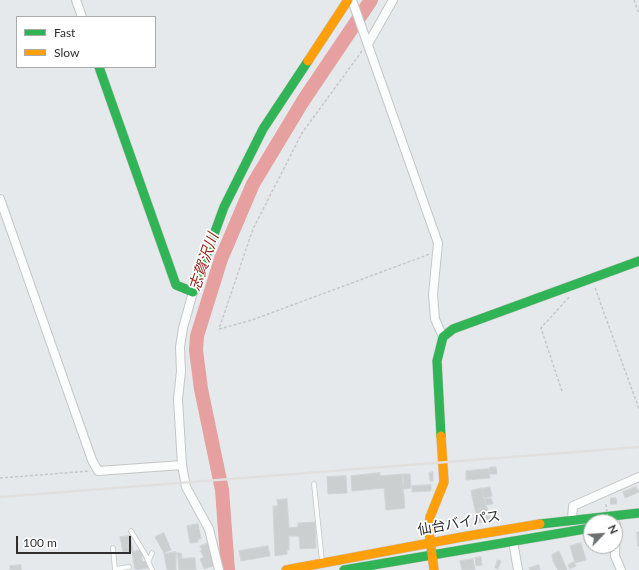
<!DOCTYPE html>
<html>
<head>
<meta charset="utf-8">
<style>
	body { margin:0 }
	#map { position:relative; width:639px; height:570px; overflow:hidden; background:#e5e9eb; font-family:Lato,sans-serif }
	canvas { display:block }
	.legend { position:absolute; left:16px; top:16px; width:140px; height:52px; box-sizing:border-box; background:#fff; border:1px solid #ababab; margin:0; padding:5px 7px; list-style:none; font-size:12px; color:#2e2e2e }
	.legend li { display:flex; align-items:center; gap:8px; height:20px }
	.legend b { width:20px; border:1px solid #ababab }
	.north { position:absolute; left:583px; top:514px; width:40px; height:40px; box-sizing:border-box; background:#fff; border:1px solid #ababab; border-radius:50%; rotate:65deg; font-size:11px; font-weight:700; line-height:16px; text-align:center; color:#2e2e2e }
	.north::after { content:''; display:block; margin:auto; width:14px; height:18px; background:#6e6f70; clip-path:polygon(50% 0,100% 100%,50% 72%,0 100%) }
	.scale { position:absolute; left:16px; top:536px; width:115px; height:18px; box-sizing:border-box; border:2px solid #2e2e2e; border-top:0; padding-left:5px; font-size:12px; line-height:14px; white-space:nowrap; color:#2e2e2e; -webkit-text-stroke:3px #fff; paint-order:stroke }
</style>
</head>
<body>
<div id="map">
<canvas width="639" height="570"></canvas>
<ul class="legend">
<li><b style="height:5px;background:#30b455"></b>Fast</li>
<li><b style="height:5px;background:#ff9f0a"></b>Slow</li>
</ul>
<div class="north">N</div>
<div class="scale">100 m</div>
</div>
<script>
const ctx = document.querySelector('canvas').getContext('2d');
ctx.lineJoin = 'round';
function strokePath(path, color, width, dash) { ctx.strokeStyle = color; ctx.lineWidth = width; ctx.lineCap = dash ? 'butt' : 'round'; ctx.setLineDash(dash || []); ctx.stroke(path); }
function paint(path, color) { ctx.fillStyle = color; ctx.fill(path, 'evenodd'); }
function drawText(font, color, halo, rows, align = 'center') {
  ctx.font = font + ' Lato,"Noto Sans JP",sans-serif'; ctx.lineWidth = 3.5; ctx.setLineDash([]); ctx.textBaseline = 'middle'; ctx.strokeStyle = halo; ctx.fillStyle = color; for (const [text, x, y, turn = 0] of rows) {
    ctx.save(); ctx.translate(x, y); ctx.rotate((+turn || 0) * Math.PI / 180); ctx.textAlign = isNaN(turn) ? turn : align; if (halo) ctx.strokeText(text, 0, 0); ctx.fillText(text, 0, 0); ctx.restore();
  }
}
const river = new Path2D(`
	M228,570L222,490L201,389L196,350L197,336L221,259L253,184L303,101L371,0`);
const building = new Path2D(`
	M490,467H496L497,474H490Z
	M489,469L490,478L466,480V471Z
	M433,472V481H430L429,473Z
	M380,473V476L402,474L405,508L386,510L384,488L352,491L351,476Z
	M403,474H410L411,488L404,489Z
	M346,476L347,493L328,494L327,477Z
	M431,485V491L412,492V486Z
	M490,487L492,496L484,498L482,489Z
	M636,487L639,492L625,498L623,492Z
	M482,488L486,507L475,510L471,491Z
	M491,498L493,504L486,505L485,499Z
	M611,498H616L617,504H611Z
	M287,499L289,528L298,527V523L315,522L316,548L300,549L299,536H289V550H287V554L275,556L273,506H278L277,500Z
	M487,507L491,520L478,523L475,510Z
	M198,524L201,539H198V542L190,543L187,526Z
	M637,532H639V546H638Z
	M164,533L171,550L164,553L155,537Z
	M130,536L133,551L123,552L120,537Z
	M209,543L216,565L204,569L200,559L204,557L200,551L202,550L200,546Z
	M581,543L586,560L575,563L570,546Z
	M268,546L270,556L241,561L239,551Z
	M140,550L142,555V562L147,561L148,568L135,570L132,552Z
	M559,551L567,569L566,570H558L553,561L552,555Z
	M176,552V570H167L164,554Z
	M177,553H181L182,558H178Z
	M481,557L482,565L476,566L475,558Z
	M195,558L196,570H179L178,559Z
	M473,559L475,570H462L460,561Z
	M498,560L501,561L498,569L495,568Z
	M574,562L576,566L570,569L568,565Z
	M21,565V570H10V566Z
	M539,565L540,570H530L529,568Z`);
const path = new Path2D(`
	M634,0L639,14
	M362,51L302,133L253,229L219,329L252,320L430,254
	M595,288L639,409
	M562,391L541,328L570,296
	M0,478L90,471`);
const lane = new Path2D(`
	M314,484L322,561
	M131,531L145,554L152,570
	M113,548L115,570
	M149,560L152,553
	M115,569L129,567`);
const street = new Path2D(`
	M76,0L82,17
	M352,0L438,243L433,294L435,319L443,337
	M368,44L393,0
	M0,199L92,460L98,471L182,465L178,399L181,371L180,347L183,328L193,292
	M182,465L186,487L209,529L219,570
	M572,519L573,506L639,477
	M616,524L615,556L621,570
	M513,541L518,570`);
const fast = new Path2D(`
	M99,67L176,285L193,292L224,207L263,129L308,61
	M441,436L437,361L443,337L453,329L639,261
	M540,524L639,513
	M344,570L591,528`);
const slow = new Path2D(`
	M308,61L348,0
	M286,570L462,537L540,524
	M434,570L429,531L430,517L444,482L441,436`);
const rail = new Path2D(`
	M0,497L639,447`);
const pathBridge = new Path2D(`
	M606,504L608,522`);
const streetNames = [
	["仙台バイパス",459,523,-10]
];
const waterNames = [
	["志賀沢川",204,262,-71]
];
strokePath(river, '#e6a09f', 14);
paint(building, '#cccfd0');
strokePath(building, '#d1d4d6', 1);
strokePath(lane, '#c5c6c6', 5.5);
strokePath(street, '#c5c6c6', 10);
strokePath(fast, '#c5c6c6', 10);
strokePath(slow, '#c5c6c6', 10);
strokePath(path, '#c7c7c8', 1.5, [3, 2]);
strokePath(lane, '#fbfcfc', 4);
strokePath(street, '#fbfcfc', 8);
strokePath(fast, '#30b455', 9);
strokePath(slow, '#ff9f0a', 9);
strokePath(rail, '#e1e0df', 2.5);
strokePath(pathBridge, '#c7c7c8', 1.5, [3, 2]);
drawText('14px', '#2e2e2e', '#fff', streetNames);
drawText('italic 15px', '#972518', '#fff', waterNames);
</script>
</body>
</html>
